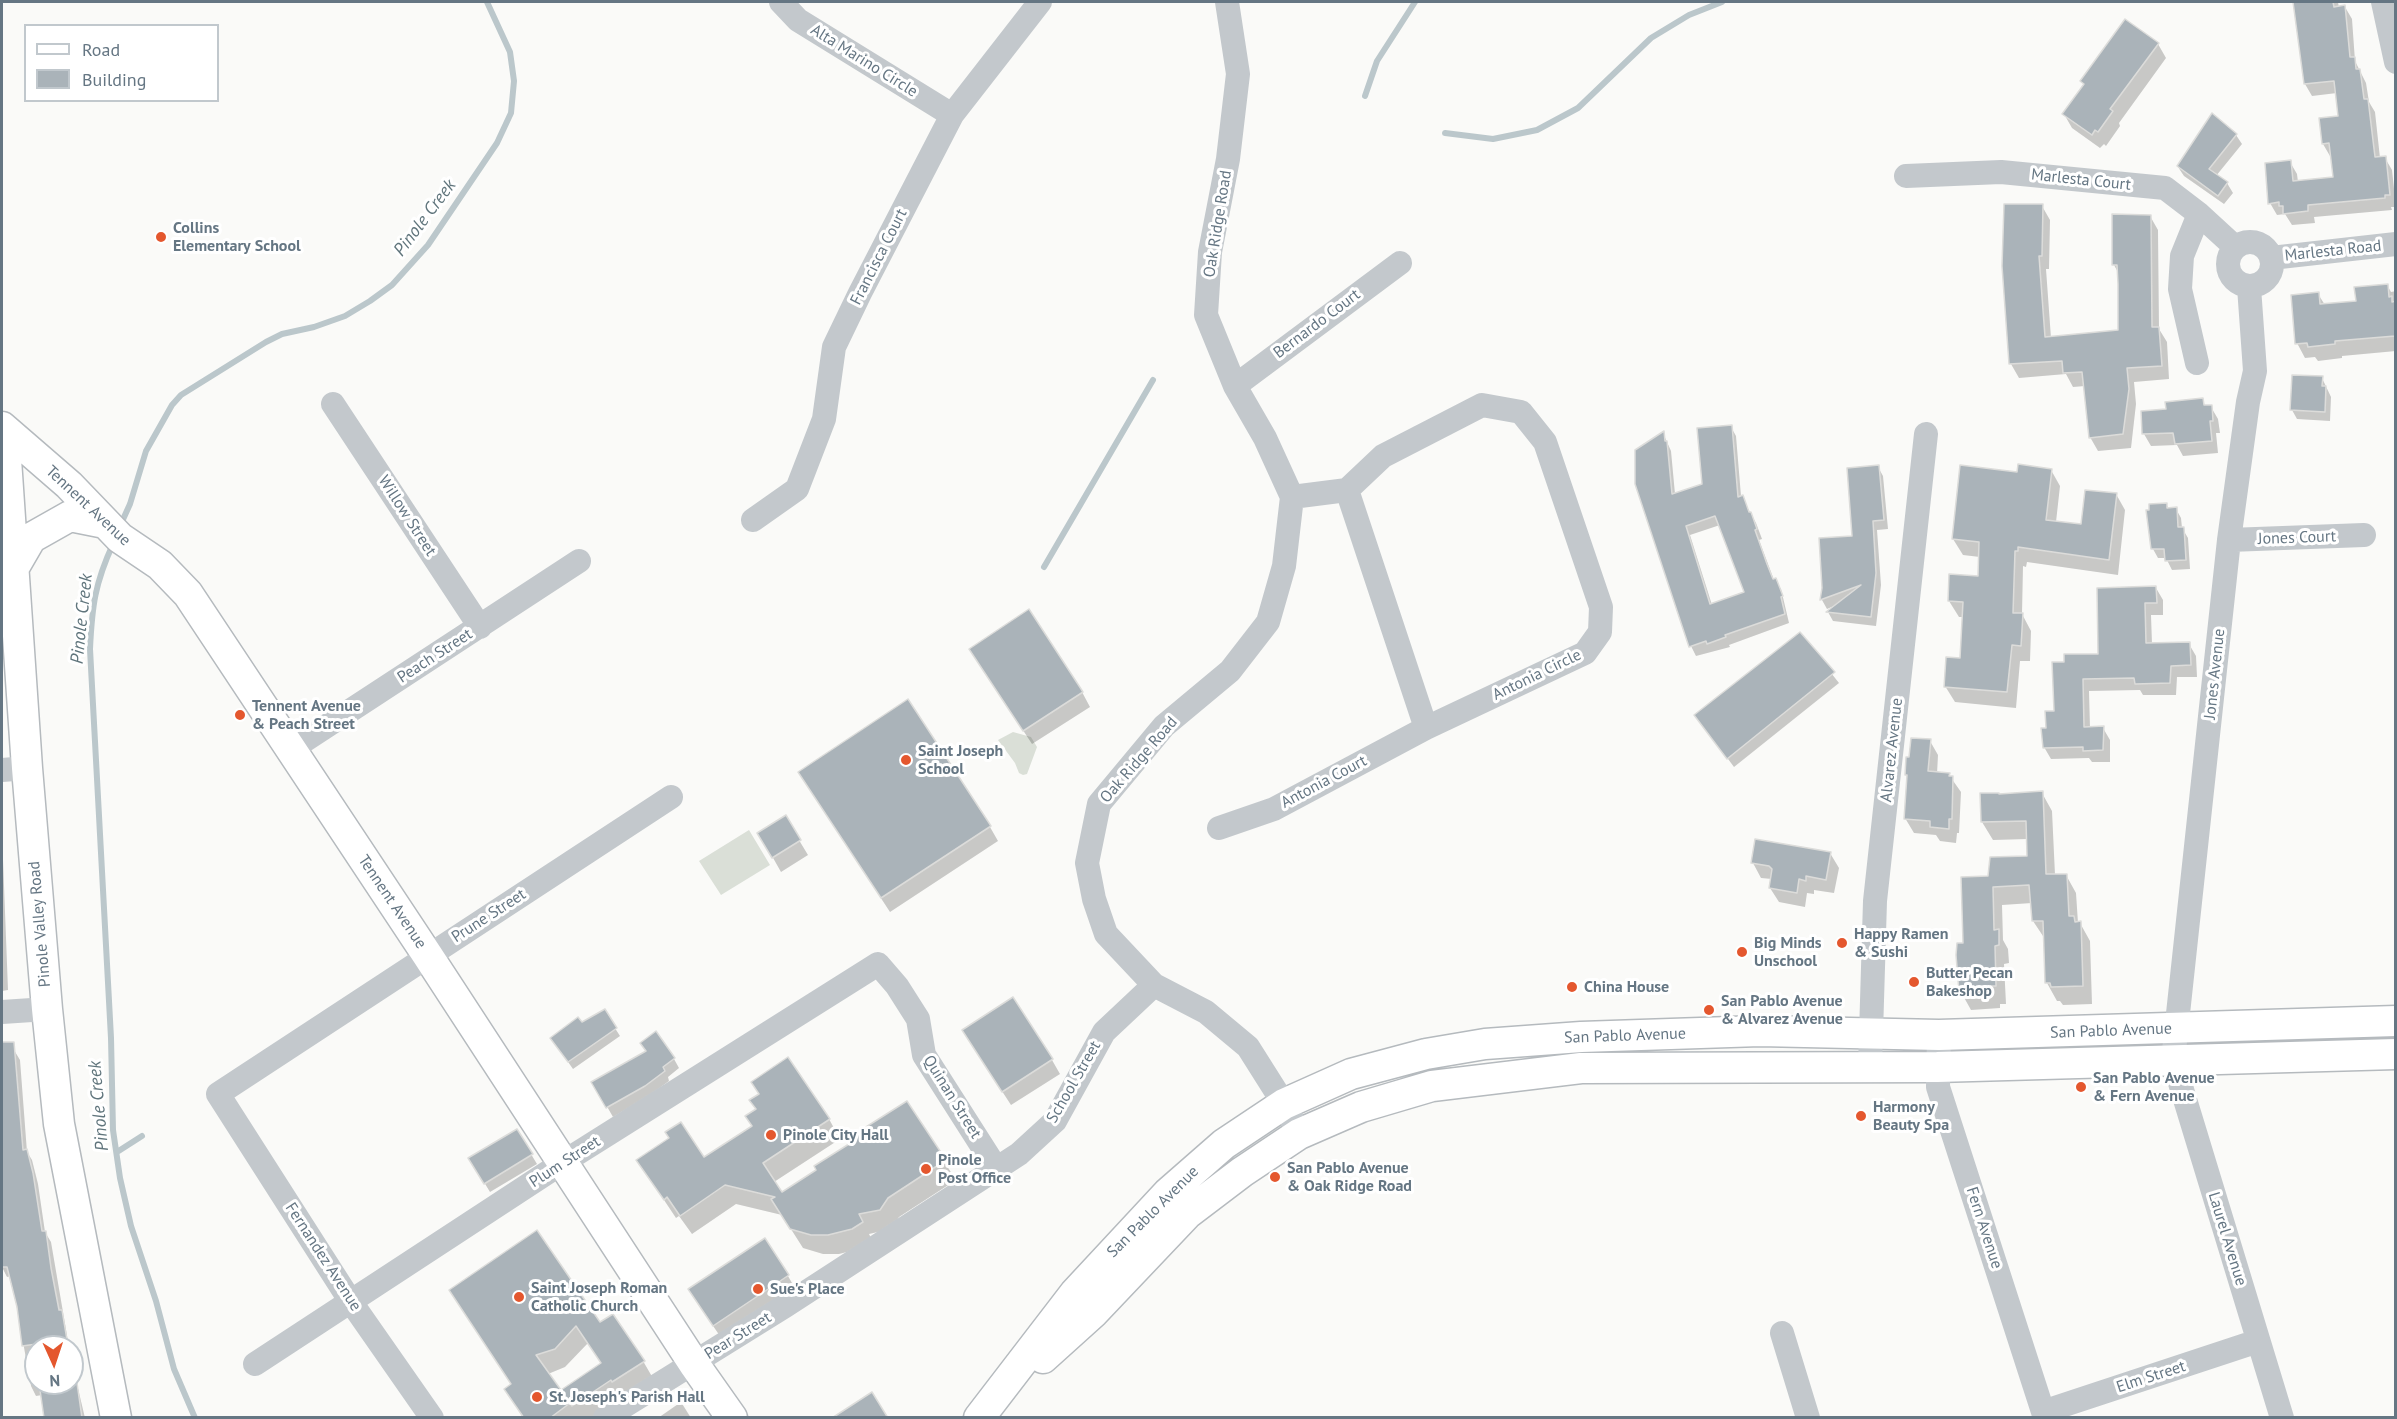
<!DOCTYPE html>
<html>
<head>
<meta charset="utf-8">
<style>
	body { margin:0 }
	#map { position:relative; width:2397px; height:1419px; overflow:hidden; background:#fafaf8; font-family:"PT Sans",sans-serif }
	canvas { display:block }
	.frame { position:absolute; inset:0; border:3px solid #657683; pointer-events:none }
	.legend { position:absolute; left:24px; top:24px; width:195px; height:78px; box-sizing:border-box; background:#fff; border:2px solid #c1c8cd; margin:0; padding:8px 10px; list-style:none; font-size:18px; color:#657683 }
	.legend li { display:flex; align-items:center; gap:12px; height:30px }
	.legend b { width:30px; border:2px solid #c1c8cd }
	.north { position:absolute; left:24px; top:1335px; width:60px; height:60px; box-sizing:border-box; background:#fff; border:2px solid #c1c8cd; border-radius:50%; rotate:177deg; font-size:16px; font-weight:700; line-height:24px; text-align:center; color:#657683 }
	.north::after { content:''; display:block; margin:auto; width:21px; height:27px; background:#e4572e; clip-path:polygon(50% 0,100% 100%,50% 72%,0 100%) }
</style>
</head>
<body>
<div id="map">
<canvas width="2397" height="1419"></canvas>
<div class="frame"></div>
<ul class="legend">
<li><b style="height:8px;background:#fff"></b>Road</li>
<li><b style="height:16px;background:#aab3b9"></b>Building</li>
</ul>
<div class="north">N</div>
</div>
<script>
const ctx = document.querySelector('canvas').getContext('2d');
ctx.lineJoin = 'round';
function paint(path, color) { ctx.fillStyle = color; ctx.fill(path, 'evenodd'); }
function strokePath(path, color, width, dash) { ctx.strokeStyle = color; ctx.lineWidth = width; ctx.lineCap = dash ? 'butt' : 'round'; ctx.setLineDash(dash || []); ctx.stroke(path); }
function drawText(font, color, halo, rows, align = 'center') {
  ctx.font = font + ' "PT Sans",sans-serif'; ctx.lineWidth = 6; ctx.setLineDash([]); ctx.textBaseline = 'middle'; ctx.strokeStyle = halo; ctx.fillStyle = color; for (const [text, x, y, turn = 0] of rows) {
    ctx.save(); ctx.translate(x, y); ctx.rotate((+turn || 0) * Math.PI / 180); ctx.textAlign = isNaN(turn) ? turn : align; if (halo) ctx.strokeText(text, 0, 0); ctx.fillText(text, 0, 0); ctx.restore();
  }
}
const green = new Path2D(`
	M1013,732L1031,737L1037,747L1027,774L1023,775L1019,773L1015,763L998,740Z
	M749,830L770,865L721,895L699,861Z`);
const shadow = new Path2D(`
	M2294,2H2338L2339,8L2345,7L2352,19L2355,61L2366,83L2369,102L2375,112L2380,158H2385L2392,170L2396,207H2391L2392,210L2314,217L2315,223L2292,225L2285,214L2277,215L2270,203L2290,162L2297,174L2298,182L2335,178L2332,156H2330L2323,144L2320,120L2340,117L2337,93L2312,96L2305,84Z
	M2158,44L2166,58L2119,123L2120,126L2106,146L2104,144L2100,148L2072,128L2064,114L2084,85L2082,81Z
	M2212,116L2236,135L2242,144L2216,176L2227,183L2233,193L2224,204L2184,176L2178,167Z
	M2042,206L2050,220L2049,269H2046L2051,338L2119,332V274L2114,265L2150,216L2158,230L2159,329L2167,342L2169,379L2134,382L2136,404L2131,448L2098,451L2090,437L2085,386L2073,387L2066,374L2019,378L2011,364Z
	M2387,285L2391,292L2396,291V351L2342,356V358L2318,361L2315,357L2305,358L2297,343L2318,294L2325,305L2357,303Z
	M2322,378L2331,397L2330,421L2297,419L2292,410Z
	M2202,400L2206,407H2211L2218,419L2220,433H2216L2218,453L2183,456L2177,445L2151,446L2144,434L2168,410Z
	M1731,427L1736,436L1741,496L1756,523L1762,539L1759,540L1774,580L1781,589L1789,623L1729,645L1730,647L1696,656L1691,646L1636,484L1663,433L1671,451L1675,494L1704,485ZM1720,525L1745,593L1712,605L1690,535Z
	M1878,467L1883,476L1888,529L1877,530L1881,585L1876,626L1833,621L1828,612L1834,606L1827,609L1822,600L1823,588L1853,538Z
	M2051,470L2060,486L2056,522L2082,525L2116,494L2125,510L2118,575L2027,562L2026,567L2023,566L2022,614L2031,631L2030,661H2020L2016,708L1955,702L1945,686L1961,660L1964,617H1959L1949,601L1979,577L1980,557L1963,555L1953,539L2018,474Z
	M2166,504L2169,509H2176L2181,518L2182,528L2188,538L2190,569L2172,570L2166,558H2158L2153,549Z
	M2156,588L2163,600V615H2151L2152,644H2189L2196,656L2197,677H2177L2176,695H2143L2140,690L2089,691L2090,728H2103L2110,740V762H2092L2089,758L2051,759L2044,747L2047,729L2055,712L2066,663L2100,655Z
	M1800,634L1839,683L1734,767L1702,724Z
	M979,663L1082,692L1090,707L1032,744Z
	M1930,741L1938,755L1937,774L1949,775L1961,792L1959,833H1957L1956,843L1940,841L1936,835L1914,833L1905,818L1909,779L1906,775Z
	M808,787L990,827L998,841L890,912Z
	M2042,793L2052,811L2055,875H2066L2076,893L2078,923H2080L2090,941L2092,1004L2063,1005L2060,1001H2057L2047,983L2045,939L2033,921L2032,903L2002,905L2003,940L2008,949L2009,963L2004,964L2006,1004H2000V1008L1971,1010L1961,992L1964,944L1990,877L2029,857L2028,839L1993,840L1982,822Z
	M785,817L808,855L781,872L759,833Z
	M2,833L8,990L2,991Z
	M1830,853L1839,868L1834,893L1814,890V894L1807,893L1805,907L1779,902L1770,888L1772,879L1761,878L1753,863Z
	M604,1011L620,1036L573,1069L552,1039Z
	M972,1045L1052,1060L1060,1074L1011,1105Z
	M14,1050L20,1060L27,1152L32,1160L38,1184L45,1232L51,1242L69,1347H36V1383H72V1363L85,1418H45L42,1395L36,1396L31,1386L11,1276L7,1277L2,1267V1051Z
	M674,1059L679,1068L668,1077L669,1081L650,1095L613,1117L593,1082Z
	M906,1103L956,1180L899,1217L891,1229L869,1234L873,1242L863,1248L839,1254H823L803,1248L782,1215L736,1204L692,1234L679,1216L676,1218L638,1161L704,1159L829,1119L840,1139L774,1182L782,1194L818,1170Z
	M517,1131L537,1164L490,1192L470,1159Z
	M788,1276L796,1290L722,1339L698,1304Z
	M451,1290L600,1324L643,1361L654,1380L594,1418H523L506,1389L512,1385ZM588,1343L602,1364L561,1392L548,1374L565,1367Z
	M681,1402L691,1418H658Z`);
const stream = new Path2D(`
	M1365,96L1377,61L1415,2
	M1445,133L1493,139L1537,130L1578,108L1651,38L1689,15L1722,2
	M120,526L130,504L146,451L172,405L181,395L266,342L282,334L314,327L345,316L370,301L392,285L428,245L497,143L511,113L514,81L510,52L487,2
	M113,544C95,583 92,606 90,649L111,1038L113,1130L120,1178L131,1226L156,1301L174,1369L195,1418
	M1044,567L1153,380
	M117,1152L142,1136`);
const building = new Path2D(`
	M2293,2H2333L2334,7L2345,5L2350,57H2355L2356,69H2360L2364,99H2368L2375,157L2386,156L2390,195H2385V198L2308,205V211L2283,214V206H2279V202L2268,204L2265,163L2291,160L2293,181L2333,177L2329,143L2322,144L2319,118L2338,116L2334,81L2304,84Z
	M2125,19L2159,43L2110,109L2113,111L2098,132L2095,130L2092,135L2062,114L2084,84L2080,81Z
	M2212,113L2237,134L2209,169L2228,182L2218,196L2177,166Z
	M2004,204H2043L2042,256H2039L2045,337L2118,330V284L2117,265H2112V214L2151,215L2152,327H2159L2162,366L2127,368L2129,389L2123,434L2089,438L2082,372L2063,373L2062,361L2009,364L2002,266Z
	M2388,284L2389,297L2392,296V302L2396,301L2395,336L2335,341V344L2308,347L2307,343L2295,344L2291,295L2319,292L2320,304L2356,301L2354,287Z
	M2292,375L2323,376L2322,386H2326L2325,412L2290,410Z
	M2203,398L2204,405H2212L2213,421H2210L2212,441L2175,444L2173,433L2142,434L2141,411L2166,409L2165,402Z
	M1732,425L1738,497L1743,495L1749,512H1751L1757,529L1755,530L1767,564L1773,579L1776,578L1783,596L1781,597L1785,614L1725,635L1726,637L1707,644L1706,641L1689,647L1635,484V450L1664,431L1665,441H1667L1672,494L1702,484L1697,428ZM1715,516L1744,592L1710,604L1686,526Z
	M2018,464L2052,469L2046,520L2081,524L2085,490L2117,493L2109,560L2018,547V551H2015L2013,613H2023L2021,646L2012,645L2007,692L1944,687L1946,657L1960,658L1963,602L1948,601L1949,574L1978,576L1979,542L1952,539L1960,465L2017,472Z
	M1879,465L1884,520L1873,521L1876,573L1871,617L1826,612L1861,585L1820,600L1822,588L1819,538L1852,536L1847,468Z
	M2167,503V508L2177,507L2178,527H2184L2186,560L2165,561L2164,549H2151L2146,510H2149V504Z
	M2156,586L2157,603H2145L2146,643L2190,642L2191,665L2171,666L2170,683L2135,684L2134,678L2083,679L2084,727L2104,726L2103,750L2083,751V747L2043,748L2041,728H2046L2045,711H2054L2052,662H2064V654H2098L2097,588Z
	M1029,609L1083,692L1023,731L969,649Z
	M1800,632L1835,672L1727,759L1694,715Z
	M908,699L991,826L881,898L798,772Z
	M1911,738L1931,739L1928,771L1950,773L1949,776H1953L1952,819H1949V829L1930,827V821L1904,819L1907,775H1905L1906,757H1909Z
	M2043,791L2046,874H2067L2069,916H2074L2075,922L2081,921L2083,986L2051,987L2050,983H2045L2043,921H2032L2029,885L1993,887L1994,930L1999,929V945L1995,946L1996,986H1990V990L1959,992L1956,955L1957,943H1963L1961,877L1988,876L1990,857L2027,856L2026,821L1981,822L1980,793H1999V794Z
	M786,815L801,840L772,858L757,833Z
	M1755,839L1831,852L1826,880L1806,876V881L1799,879L1797,893L1769,888L1772,869L1769,866L1751,863Z
	M1013,997L1053,1059L1002,1092L962,1030Z
	M605,1009L617,1028L568,1062L550,1038L578,1017L582,1022Z
	M656,1031L675,1058L663,1067L665,1071L645,1086L606,1108L591,1082L646,1051L640,1043Z
	M2,1042H14L23,1150L27,1149L33,1173L42,1231H46L51,1268L59,1310H62L67,1340L22,1346L17,1307L7,1267H2Z
	M788,1057L830,1119L763,1163L782,1192L816,1170L814,1166L849,1144L847,1139L907,1101L946,1160L888,1198L880,1210L859,1214L863,1222L852,1229L828,1235H811L790,1229L771,1199L775,1197L725,1185L680,1216L667,1197L664,1200L636,1160L669,1138L665,1132L681,1122L704,1157L752,1126L745,1116L756,1109L749,1100L759,1094L751,1082Z
	M517,1129L533,1154L484,1184L468,1158Z
	M537,1230L600,1322L613,1314L645,1361L612,1382L611,1380L572,1406L570,1403L550,1418H524L504,1389L511,1384L449,1290ZM576,1326L601,1363L561,1390L536,1355L555,1349Z
	M765,1238L789,1275L713,1326L688,1289Z
	M39,1383H77L82,1418H44Z
	M872,1392L888,1418H832Z`);
const minor = new Path2D(`
	M781,2L798,20L952,115
	M1227,2L1238,74L1228,159L1210,252L1206,315L1235,386L1265,438L1292,497L1284,566L1268,622L1230,671L1164,726L1099,804L1087,863L1094,899L1106,934L1154,985L1206,1012L1248,1047L1284,1104L1299,1134
	M2383,2L2396,62
	M1906,176L2001,172L2165,188L2199,214L2235,247
	M2228 264a22 22 0 1 1 44 0a22 22 0 1 1-44 0Z
	M2271,258L2396,244
	M2249,287L2255,371L2248,402L2229,540L2173,1060L2282,1418
	M2197,363L2180,289L2182,256L2199,214
	M1235,386L1400,263
	M333,404L480,627
	M1292,497L1347,490L1383,456L1482,405L1521,412L1545,442L1601,607L1600,632L1585,653L1426,728L1347,490
	M753,520L797,489L824,419L834,347L860,293L952,115L1040,2
	M2229,540L2364,535
	M290,750L579,561
	M2,770L27,768
	M1219,828L1274,809L1426,728
	M2,1012L47,1009
	M1939,1035L1938,1087L2045,1418
	M1870,1067L1875,901L1926,434
	M1782,1333L1808,1418
	M255,1364L562,1163L878,964L897,986L918,1019L924,1055L996,1168
	M2043,1412L2258,1341
	M432,1418L351,1302L218,1094L671,797
	M605,1418L785,1306L1019,1154L1055,1121L1104,1032L1154,985`);
const major = new Path2D(`
	M2,427L69,485L120,538L160,565L188,594L428,956L694,1364L732,1418
	M4,430L27,768L47,1009L59,1124L116,1418
	M13,569L31,538L70,516L105,523
	M1043,1358L1094,1312L1188,1213L1242,1172L1299,1134L1361,1107L1432,1086L1581,1068L1937,1067L2396,1054
	M979,1418L1075,1293L1168,1193L1224,1144L1284,1104L1351,1074L1426,1054L1485,1044L1581,1037L1760,1031L1939,1035L2396,1021`);
const markers = [
	[161,237,6,"#e4572e"],
	[240,715,6,"#e4572e"],
	[906,760,6,"#e4572e"],
	[1842,943,6,"#e4572e"],
	[1742,952,6,"#e4572e"],
	[1914,982,6,"#e4572e"],
	[1572,987,6,"#e4572e"],
	[1709,1010,6,"#e4572e"],
	[2081,1087,6,"#e4572e"],
	[1861,1116,6,"#e4572e"],
	[771,1135,6,"#e4572e"],
	[926,1169,6,"#e4572e"],
	[1275,1177,6,"#e4572e"],
	[758,1289,6,"#e4572e"],
	[519,1297,6,"#e4572e"],
	[537,1397,6,"#e4572e"]
];
const streetNames = [
	["Alta Marino Circle",864,61,32],
	["Marlesta Court",2081,180,6],
	["Oak Ridge Road",1218,224,-81],
	["Marlesta Road",2333,251,-6],
	["Francisca Court",879,257,-63],
	["Bernardo Court",1317,324,-37],
	["Tennent Avenue",88,506,43],
	["Willow Street",407,516,57],
	["Jones Court",2297,538,-2],
	["Peach Street",435,656,-33],
	["Jones Avenue",2215,674,-84],
	["Antonia Circle",1537,675,-26],
	["Alvarez Avenue",1892,750,-84],
	["Oak Ridge Road",1139,760,-49],
	["Antonia Court",1324,782,-28],
	["Tennent Avenue",392,902,56],
	["Prune Street",489,916,-33],
	["Pinole Valley Road",40,924,-95],
	["San Pablo Avenue",2111,1031,-2],
	["San Pablo Avenue",1625,1036,-2],
	["School Street",1074,1082,-60],
	["Quinan Street",952,1097,58],
	["Plum Street",565,1162,-33],
	["San Pablo Avenue",1153,1212,-45],
	["Fern Avenue",1984,1228,72],
	["Laurel Avenue",2227,1239,73],
	["Fernandez Avenue",323,1257,57],
	["Pear Street",738,1336,-32],
	["Elm Street",2151,1377,-18]
];
const poiNames = [
	["Collins",173,228],
	["Elementary School",173,246],
	["Tennent Avenue",252,706],
	["& Peach Street",252,724],
	["Saint Joseph",918,751],
	["School",918,769],
	["Happy Ramen",1854,934],
	["& Sushi",1854,952],
	["Big Minds",1754,943],
	["Unschool",1754,961],
	["Butter Pecan",1926,973],
	["Bakeshop",1926,991],
	["China House",1584,987],
	["San Pablo Avenue",1721,1001],
	["& Alvarez Avenue",1721,1019],
	["San Pablo Avenue",2093,1078],
	["& Fern Avenue",2093,1096],
	["Harmony",1873,1107],
	["Beauty Spa",1873,1125],
	["Pinole City Hall",783,1135],
	["Pinole",938,1160],
	["Post Office",938,1178],
	["San Pablo Avenue",1287,1168],
	["& Oak Ridge Road",1287,1186],
	["Saint Joseph Roman",531,1288],
	["Catholic Church",531,1306],
	["Sue's Place",770,1289],
	["St. Joseph's Parish Hall",549,1397]
];
const waterNames = [
	["Pinole Creek",425,218,-53],
	["Pinole Creek",82,619,-84],
	["Pinole Creek",99,1106,-95]
];
paint(green, '#dadfd7');
paint(shadow, '#0003');
strokePath(stream, '#bbc7cb', 6);
paint(building, '#aab3b9');
strokePath(building, '#dcdcda', 1.5);
strokePath(major, '#b5babe', 33);
strokePath(minor, '#c3c8cc', 24);
strokePath(major, '#fff', 30);
for (const [x, y, r, color] of markers) { const dot = new Path2D(); dot.arc(x, y, r, 0, 2 * Math.PI); ctx.fillStyle = color; ctx.fill(dot); strokePath(dot, '#fff', 2); }
drawText('16px', '#657683', '#fff', streetNames);
drawText('bold 16px', '#657683', '#fff', poiNames, 'left');
drawText('italic 18px', '#60757c', '#fff', waterNames);
</script>
</body>
</html>
